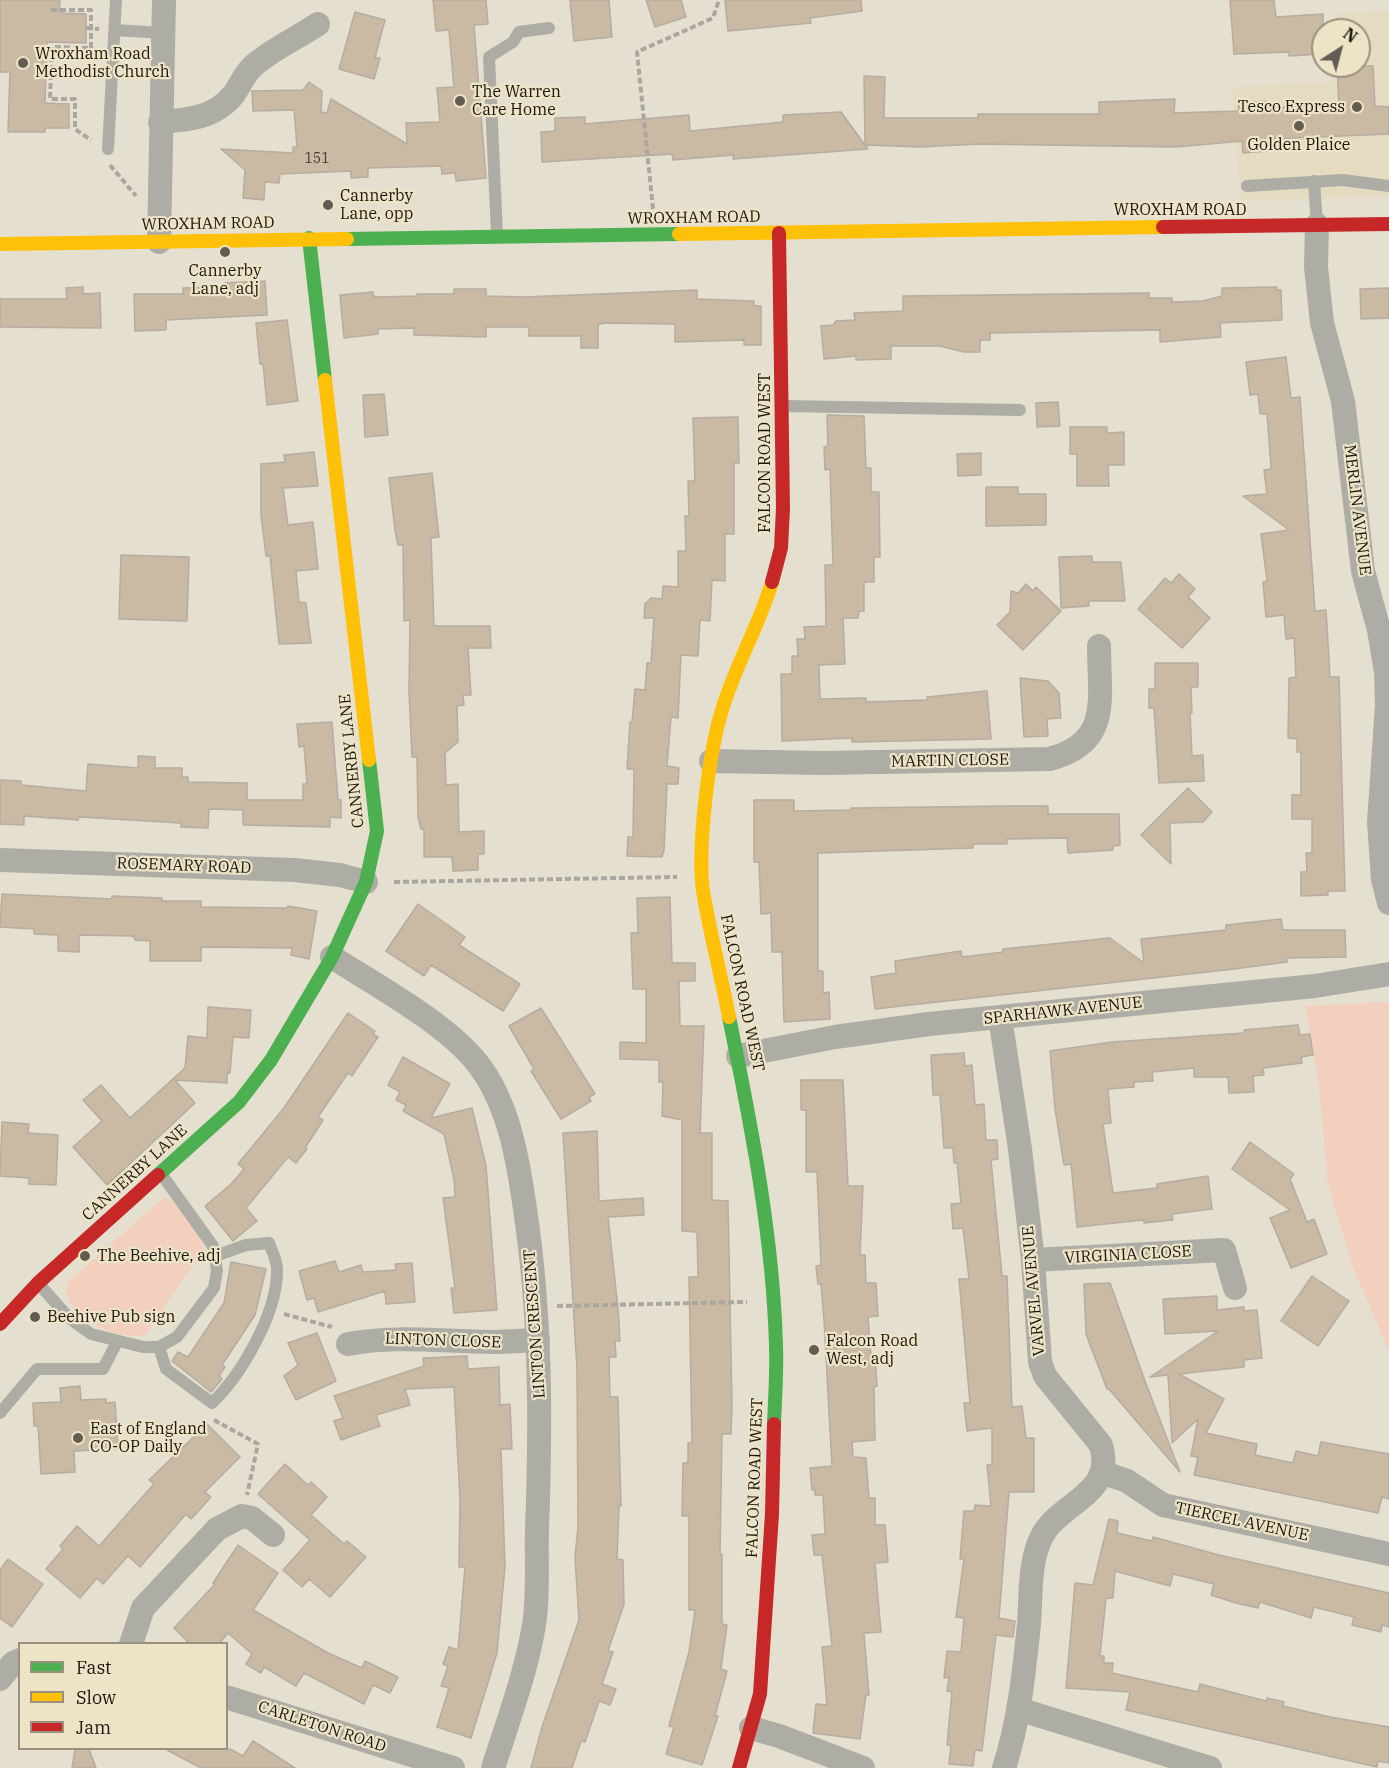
<!DOCTYPE html>
<html>
<head>
<meta charset="utf-8">
<style>
	body { margin:0 }
	#map { position:relative; width:1389px; height:1768px; overflow:hidden; background:#e5dfcf; font-family:"IBM Plex Serif",serif }
	canvas { display:block }
	.legend { position:absolute; left:18px; top:1642px; width:210px; height:108px; box-sizing:border-box; background:#ede3c7; border:2px solid #99917d; margin:0; padding:8px 10px; list-style:none; font-size:18px; color:#1b170d }
	.legend li { display:flex; align-items:center; gap:12px; height:30px }
	.legend b { width:30px; border:2px solid #99917d }
	.north { position:absolute; left:1311px; top:18px; width:60px; height:60px; box-sizing:border-box; background:#ede3c7; border:2px solid #99917d; border-radius:50%; rotate:36deg; font-size:16px; font-weight:700; line-height:24px; text-align:center; color:#1b170d }
	.north::after { content:''; display:block; margin:auto; width:21px; height:27px; background:#625d51; clip-path:polygon(50% 0,100% 100%,50% 72%,0 100%) }
</style>
</head>
<body>
<div id="map">
<canvas width="1389" height="1768"></canvas>
<ul class="legend">
<li><b style="height:8px;background:#4caf50"></b>Fast</li>
<li><b style="height:8px;background:#ffc107"></b>Slow</li>
<li><b style="height:8px;background:#c62828"></b>Jam</li>
</ul>
<div class="north">N</div>
</div>
<script>
const ctx = document.querySelector('canvas').getContext('2d');
ctx.lineJoin = 'round';
function paint(path, color) { ctx.fillStyle = color; ctx.fill(path, 'evenodd'); }
function strokePath(path, color, width, dash) { ctx.strokeStyle = color; ctx.lineWidth = width; ctx.lineCap = dash ? 'butt' : 'round'; ctx.setLineDash(dash || []); ctx.stroke(path); }
function drawText(font, color, halo, rows, align = 'center') {
  ctx.font = font + ' "IBM Plex Serif",serif'; ctx.lineWidth = 4.5; ctx.setLineDash([]); ctx.textBaseline = 'middle'; ctx.strokeStyle = halo; ctx.fillStyle = color; for (const [text, x, y, turn = 0] of rows) {
    ctx.save(); ctx.translate(x, y); ctx.rotate((+turn || 0) * Math.PI / 180); ctx.textAlign = isNaN(turn) ? turn : align; if (halo) ctx.strokeText(text, 0, 0); ctx.fillText(text, 0, 0); ctx.restore();
  }
}
const built = new Path2D(`
	M1389,12V197L1240,200L1233,87L1337,81V66H1359V30H1335L1336,13Z`);
const green = new Path2D(`
	M1389,1002V1351L1352,1265L1328,1184L1318,1078L1305,1006Z
	M167,1197C184,1211 197,1228 204,1249L145,1335C119,1342 57,1315 68,1282L163,1198Z`);
const building = new Path2D(`
	M0,0H60L59,13L86,14V43L47,42L45,103L69,104V128H45V132H8L10,72H0Z
	M433,0H486L488,24L474,25L486,178L456,181L455,173L442,174L441,166L368,168V177L351,178V171L280,174L279,183L265,182L264,200L243,198L245,170L221,149L293,153V147H297L294,110L253,111L252,91L303,90L309,82L322,91L321,112L327,113L331,99L407,144L406,123L440,122L437,88L454,87L449,30L436,31Z
	M570,0H609L612,37L574,41Z
	M646,0H681L686,17L655,27Z
	M725,0H861L862,11L810,18L811,23L728,31Z
	M1230,0H1274L1276,17L1323,14V54L1289,56V52L1234,54Z
	M355,12L385,20L375,58H380L374,79L339,69Z
	M1337,66H1373L1375,106L1389,107V134L1269,139V151L1243,153L1242,141L1176,147L978,144L920,147L865,145L868,149L733,159L734,155L673,160L672,154L542,162L541,132L555,131V118L585,117V124L689,115L690,131L783,122V115L841,112L865,145L864,76L885,77L884,118H978V114H1099V102L1175,99L1174,113L1239,111L1238,103L1266,101V108L1339,104Z
	M265,281L267,315L166,320V330L135,331L134,294H183V288L224,287V283Z
	M83,287V294L100,293L101,328L0,327V299H67L66,288Z
	M1277,287V290H1281L1282,320L1220,323L1221,337L1160,342V330L990,333V340H980V352H964L940,346H891V359L856,360V356L824,359L821,326L833,325L836,321L855,320L854,313L903,311V296L1149,293V298H1172V302L1203,301L1222,296V288Z
	M1389,288V318L1361,319L1360,289Z
	M454,289H486V296L525,297L697,290V299L754,301V306H761V345H744V340L675,342V324L603,323L598,325V348H581V336H529V327H486V337L414,335V328L378,329V334L344,338L340,295L373,292V296L377,297L417,296V294H454Z
	M287,320L298,401L267,405L263,364H260L256,323Z
	M1286,357L1291,398L1300,397L1315,611L1326,610L1330,677H1339L1345,891H1328V895L1301,896V872H1307L1306,853H1312V819H1292V795H1301V752H1297V739L1288,738L1289,678L1296,677L1294,638L1286,639L1284,615L1266,617L1263,582L1267,581L1261,534L1289,530L1243,496L1267,494L1264,470L1271,469V466L1267,414H1260L1258,394L1250,395L1246,362Z
	M384,394L388,435L365,437L363,395Z
	M1058,402L1060,426L1037,427L1036,403Z
	M827,415L864,416L866,468H871V492H879L880,557H874V582H864V611H859L858,618H843L845,664L819,665L820,699L866,698V702L927,700V697L987,691L991,739L852,742V738L782,741L781,674H792V656H798L797,639H805L804,627L826,626L825,565H833L830,469L825,470L824,447L828,446Z
	M738,417L739,463H734V534H725V581L712,580L710,621L700,620L698,656L681,655L678,718L671,717L667,766L679,768L678,784H667L664,850L662,857L627,856L628,837H633L634,769H627L630,722H632L635,689L645,690L647,663H651L654,618H644L645,604L651,598L662,599L663,586L678,587V551H686L685,516H689L688,481H695L693,418Z
	M1070,427H1107V433L1124,432V465H1108L1109,486H1077V454H1070Z
	M314,452L318,486L283,488L288,525L313,522L318,569L296,571L299,602L306,603L311,643L279,644L270,556H266L261,515V464L285,462L284,455Z
	M981,453V475L958,476L957,454Z
	M432,473L439,537L431,538L434,626H490L491,648H468L471,695H463L464,705L457,706L458,742L445,753L446,785L458,784L459,832L484,831V854H478V870L453,871L452,857H424V829H421L418,817L417,757H412L409,691L410,620L404,621L403,545H398L395,530L389,478Z
	M986,487H1018V494H1046V525L986,526Z
	M121,555L189,557L187,621L119,619Z
	M1092,556V562H1121L1125,601H1089V606L1061,608L1059,557Z
	M1179,574L1195,589L1188,597L1210,618L1182,648L1138,609L1165,578L1171,583Z
	M1026,584L1033,591L1036,587L1061,611L1023,650L997,625L1010,612L1011,591L1018,593Z
	M1155,663H1198V687H1191L1192,713H1190L1192,756L1203,755L1204,781L1159,783L1154,708H1149V689H1155Z
	M1020,678L1048,681L1059,693L1061,718L1047,719L1048,736L1024,737Z
	M332,722L338,800H341V818L330,817V827L243,825V810L209,809L208,828L181,827V823L79,817L78,820L24,816V825L0,824V780L21,781V785L86,791L88,764L138,768V756L155,757V768H182V777H188V782L247,783V800H303V784H307L304,746L299,747L297,724Z
	M1188,788L1212,812L1203,822L1170,823L1171,864L1141,835Z
	M754,800H794V811L851,810V808L1011,806H1048V814H1119L1120,845L1113,846V850L1068,853L1067,838L1007,839V844H973V848L818,853V971H823V993L829,992L830,1019L784,1022L782,952H772L771,913L761,914L759,862H754Z
	M2,894L112,899V896L162,898V901H201V907L287,908L288,906L317,911L309,959L291,955L292,948L201,947V961H150V941L135,940L133,936L79,935V952L58,951V935L34,934V929L0,927Z
	M670,897L672,963H695V981H679L680,1026H704L700,1133H712V1200L728,1201L732,1406L731,1434H722L720,1554H722V1624L727,1625L721,1669L727,1671L715,1716H718L702,1765L666,1754L674,1727L669,1726L689,1652L695,1610H689V1516H682L683,1463H688V1443H692L689,1277H698L697,1232L682,1231V1120L662,1116L663,1082H659V1060L620,1059V1042L646,1043V989H633L631,933H638L637,898Z
	M418,904L465,937L459,945L520,984L503,1011L431,965L424,976L386,951Z
	M1281,919L1283,930H1345L1346,957L1286,958L1287,962L1234,969L875,1009L871,977L896,973L895,961L961,951L962,957L1003,952V949L1110,938L1144,963L1141,939L1226,930V925Z
	M208,1007L251,1010L249,1038L233,1037L230,1073H227V1083L175,1080L195,1103L107,1185L73,1147L102,1121L83,1100L101,1085L130,1118L185,1068L188,1036L207,1038Z
	M541,1008L595,1094L589,1097L591,1101L561,1119L531,1071L534,1069L509,1026Z
	M348,1013L375,1031L373,1034L378,1037L352,1076L348,1073L318,1117L323,1120L305,1148L307,1149L296,1163L288,1157L246,1208L257,1221L233,1241L205,1206L231,1184L244,1169L238,1164L284,1108Z
	M1298,1025L1300,1035L1310,1034L1313,1055L1301,1057L1302,1063L1263,1068L1264,1075L1253,1076L1254,1092L1229,1093L1228,1077H1194V1068L1152,1072L1153,1081L1134,1082V1087L1108,1089L1111,1123L1103,1124L1113,1193L1157,1188V1184L1208,1176L1212,1209L1172,1214L1173,1220L1144,1223V1220L1077,1227L1071,1164L1064,1165L1055,1109L1050,1051L1112,1042L1244,1033V1030Z
	M964,1053L965,1066L972,1065L975,1105L984,1104L986,1140H997L998,1159L991,1160L1002,1276H1007L1012,1407L1022,1406L1026,1438H1034V1492H1009L999,1618L1015,1621L1013,1637L996,1635L982,1751L975,1750L973,1766L949,1764L951,1746L947,1745L952,1692L947,1691L949,1677L944,1678L947,1651L961,1652L964,1618L956,1617L964,1559H960L964,1511H974L975,1505L991,1506L987,1465H992V1428L967,1431L964,1403H970L959,1279H969L963,1228L953,1229L951,1204L961,1203L957,1162L954,1163L953,1148H944L940,1095H933L931,1055Z
	M403,1057L450,1084L431,1118L472,1108L486,1166L497,1310L454,1313L451,1288H455L443,1198L455,1197L454,1179L444,1134L403,1111L406,1105L396,1100L400,1092L388,1085Z
	M801,1080H843L848,1186H863L860,1255H865L866,1283H876L878,1316L868,1317L871,1356H875L877,1386L874,1387L875,1440L852,1442L853,1457L866,1458L869,1498H875V1525H885L888,1562L875,1563L881,1632L864,1633L869,1695H866L860,1739L813,1733L816,1704L827,1705L822,1647L832,1646L822,1555H814L812,1535L825,1534L823,1495H815V1489L812,1490L810,1468L832,1466L824,1320L821,1284H818L816,1266L821,1265L817,1172H806V1110H801Z
	M2,1122L29,1124L28,1133L58,1135L56,1185L29,1184V1178L0,1176Z
	M597,1131L599,1201L643,1198L644,1215L608,1217L618,1308L620,1341H615L616,1357H609L610,1397H618L621,1506H619L617,1559L623,1560L624,1604L608,1651L613,1652L602,1684L616,1689L610,1705L599,1701L585,1742L581,1741L572,1768H531L542,1727L579,1620L575,1557L578,1527L577,1369L563,1133Z
	M1250,1142L1294,1174L1290,1179L1307,1222L1314,1219L1327,1254L1291,1268L1270,1218L1290,1210L1232,1169Z
	M335,1261L339,1272L361,1265L363,1272L396,1270L395,1264L412,1263L415,1302L386,1304L385,1291L318,1312L314,1298L307,1300L299,1271Z
	M231,1262L266,1269L255,1315L222,1365L225,1367L219,1376L222,1379L211,1392L172,1361L178,1352L188,1357L224,1303Z
	M1312,1276L1349,1301L1318,1346L1281,1321Z
	M1110,1283L1145,1381L1180,1472L1109,1389H1107L1086,1334L1084,1284Z
	M1217,1296V1310L1244,1307V1311L1257,1310L1262,1358L1244,1360V1367L1179,1374L1224,1399L1206,1433L1257,1444L1255,1455L1293,1463L1296,1451L1318,1456L1321,1442L1389,1454V1499L1382,1497L1378,1513L1194,1475L1198,1457L1191,1456L1198,1419L1172,1443L1168,1375L1150,1377L1218,1331L1165,1334L1163,1299Z
	M317,1333L336,1381L296,1400L284,1376L298,1365L288,1343Z
	M467,1356L468,1369L499,1367L500,1405L510,1404L512,1449H501L505,1566L497,1653L471,1738L437,1727L449,1688L441,1686L448,1666L443,1664L449,1647L458,1650L465,1567H459L460,1498L454,1387L405,1389L410,1405L376,1415L380,1426L341,1440L334,1421L343,1418L334,1396L424,1366L423,1358Z
	M80,1386L81,1400L106,1399V1403L115,1402L118,1449L74,1451L75,1472L41,1474L38,1426H34L33,1403L61,1402L60,1388Z
	M207,1424L240,1457L205,1492L211,1497L191,1519L186,1514L140,1567L128,1556L103,1584L97,1578L80,1598L46,1569L63,1549L60,1546L77,1526L99,1546L154,1484L149,1480Z
	M285,1464L308,1485L311,1482L327,1497L311,1515L344,1544L347,1541L366,1557L330,1597L309,1579L302,1587L283,1570L310,1540L258,1494Z
	M1109,1519L1118,1521L1117,1533L1152,1541L1153,1537L1219,1555L1389,1593V1627L1382,1625L1381,1632L1352,1625L1354,1617L1314,1607L1311,1618L1260,1602L1258,1608L1236,1603L1211,1595L1214,1584L1173,1574L1170,1586L1115,1571L1113,1598H1106L1100,1656H1104V1663H1113L1112,1673L1198,1692L1200,1684L1266,1701L1267,1698L1284,1702L1283,1706L1330,1717L1389,1727V1763L1378,1761L1377,1767L1126,1710L1130,1692L1066,1688L1075,1583L1093,1585Z
	M238,1545L278,1573L253,1610L328,1653L362,1668L365,1661L398,1677L390,1693L373,1685L364,1704L304,1673L296,1686L264,1667L261,1673L246,1664L252,1654L228,1633L219,1644H190L174,1628L215,1584L213,1583Z
	M8,1559L43,1584L12,1627L0,1618V1570Z
	M253,1741L295,1768H201L165,1749H230L243,1756Z
	M75,1749H89L96,1768H72Z`);
const path = new Path2D(`
	M51,10H91V48L52,47L50,99H75V129L91,140
	M86,28L99,29
	M110,165L136,196
	M653,209L637,52L713,18L719,0
	M394,882L677,877
	M557,1306L747,1302
	M284,1314L332,1327
	M214,1420L258,1444L247,1495`);
const lane = new Path2D(`
	M115,30L163,33
	M108,149L116,0
	M1314,181L1317,225
	M1247,186L1343,180L1389,186
	M497,235L489,57L513,42L519,32L549,28
	M782,406L1020,410
	M39,1284L69,1318L91,1334L143,1347H159L177,1337L214,1288L217,1271L213,1246L162,1175
	M159,1347L166,1369L212,1403C242,1374 278,1312 277,1269C277,1261 272,1251 269,1243L246,1245L215,1256
	M0,1413L37,1369H103L117,1342`);
const street = new Path2D(`
	M160,122C188,120 215,118 234,94C240,85 245,74 252,67C272,49 296,39 318,24
	M1317,225L1316,267L1322,323L1343,401L1363,571L1379,630L1386,672L1387,705L1379,822L1383,879L1389,903
	M159,242L164,0
	M711,761L824,763L1049,759C1112,743 1099,699 1099,646
	M0,860L294,870L340,875L366,882
	M332,957C377,986 446,1023 478,1064C509,1104 518,1160 525,1209C541,1316 541,1422 537,1530C536,1561 539,1594 534,1625C526,1673 508,1721 493,1768
	M1000,1017L1020,1149L1033,1260L1040,1362L1045,1376L1101,1445C1116,1495 1058,1502 1041,1538C1029,1563 1031,1597 1029,1624C1024,1673 1019,1722 1004,1768
	M738,1056L835,1037L929,1024L1315,986L1389,974
	M1033,1260L1224,1250L1235,1288
	M348,1344C411,1332 475,1348 538,1339
	M1102,1472L1127,1481L1163,1505L1389,1554
	M131,1644L143,1608L217,1529L242,1516L252,1518L273,1535
	M0,1679L13,1663L20,1660
	M226,1697L453,1768
	M1018,1709L1210,1768
	M751,1728L779,1736L863,1768`);
const fast = new Path2D(`
	M309,238L325,380
	M347,239L679,234
	M729,1017C751,1124 773,1236 776,1346C777,1372 775,1398 774,1424
	M158,1175L239,1102L271,1060L332,957L366,882L377,831L369,760`);
const slow = new Path2D(`
	M679,234L1163,227
	M0,244L347,239
	M325,380L369,760
	M729,1017C721,975 710,933 703,891C697,847 709,752 722,710C735,666 759,626 772,582`);
const jam = new Path2D(`
	M1163,227L1389,224
	M772,582L781,548L783,508L779,233
	M0,1324L38,1283L158,1175
	M739,1768L760,1694L772,1514L774,1424`);
const markers = [
	[23,63,6,"#625d51"],
	[460,101,6,"#625d51"],
	[1357,107,6,"#625d51"],
	[1299,126,6,"#625d51"],
	[328,205,6,"#625d51"],
	[225,252,6,"#625d51"],
	[85,1256,6,"#625d51"],
	[35,1317,6,"#625d51"],
	[814,1350,6,"#625d51"],
	[78,1438,6,"#625d51"]
];
const numberNames = [
	["151",317,159]
];
const poiNames = [
	["Wroxham Road",35,54],
	["Methodist Church",35,72],
	["The Warren",472,92],
	["Care Home",472,110],
	["Tesco Express",1345,107,"right"],
	["Golden Plaice",1299,145,"center"],
	["Cannerby",340,196],
	["Lane, opp",340,214],
	["Cannerby",225,271,"center"],
	["Lane, adj",225,289,"center"],
	["The Beehive, adj",97,1256],
	["Beehive Pub sign",47,1317],
	["Falcon Road",826,1341],
	["West, adj",826,1359],
	["East of England",90,1429],
	["CO-OP Daily",90,1447]
];
const streetNames = [
	["WROXHAM ROAD",1180,210],
	["WROXHAM ROAD",694,218,-1],
	["WROXHAM ROAD",208,224,-1],
	["FALCON ROAD WEST",765,453,-90],
	["MERLIN AVENUE",1357,510,83],
	["CANNERBY LANE",352,761,-96],
	["MARTIN CLOSE",950,761,-1],
	["ROSEMARY ROAD",184,866,2],
	["FALCON ROAD WEST",742,993,78],
	["SPARHAWK AVENUE",1063,1011,-6],
	["CANNERBY LANE",135,1173,-42],
	["VIRGINIA CLOSE",1128,1255,-3],
	["VARVEL AVENUE",1034,1291,-95],
	["LINTON CRESCENT",535,1324,-94],
	["LINTON CLOSE",443,1341,2],
	["FALCON ROAD WEST",755,1478,-88],
	["TIERCEL AVENUE",1242,1522,12],
	["CARLETON ROAD",322,1727,18]
];
paint(built, '#e4dbc0');
paint(green, '#f2d0bd');
paint(building, '#cab9a3');
strokePath(building, '#b4ada2', 1.5);
strokePath(path, '#a9a79f', 4, [6, 3]);
strokePath(lane, '#adada6', 12);
strokePath(street, '#adada6', 24);
strokePath(fast, '#4caf50', 14);
strokePath(slow, '#ffc107', 14);
strokePath(jam, '#c62828', 14);
for (const [x, y, r, color] of markers) { const dot = new Path2D(); dot.arc(x, y, r, 0, 2 * Math.PI); ctx.fillStyle = color; ctx.fill(dot); strokePath(dot, '#ede3c7', 2); }
drawText('14px', '#474032', null, numberNames);
drawText('16px', '#1b170d', '#ede3c7', poiNames, 'left');
drawText('16px', '#1b170d', '#ede3c7', streetNames);
</script>
</body>
</html>
